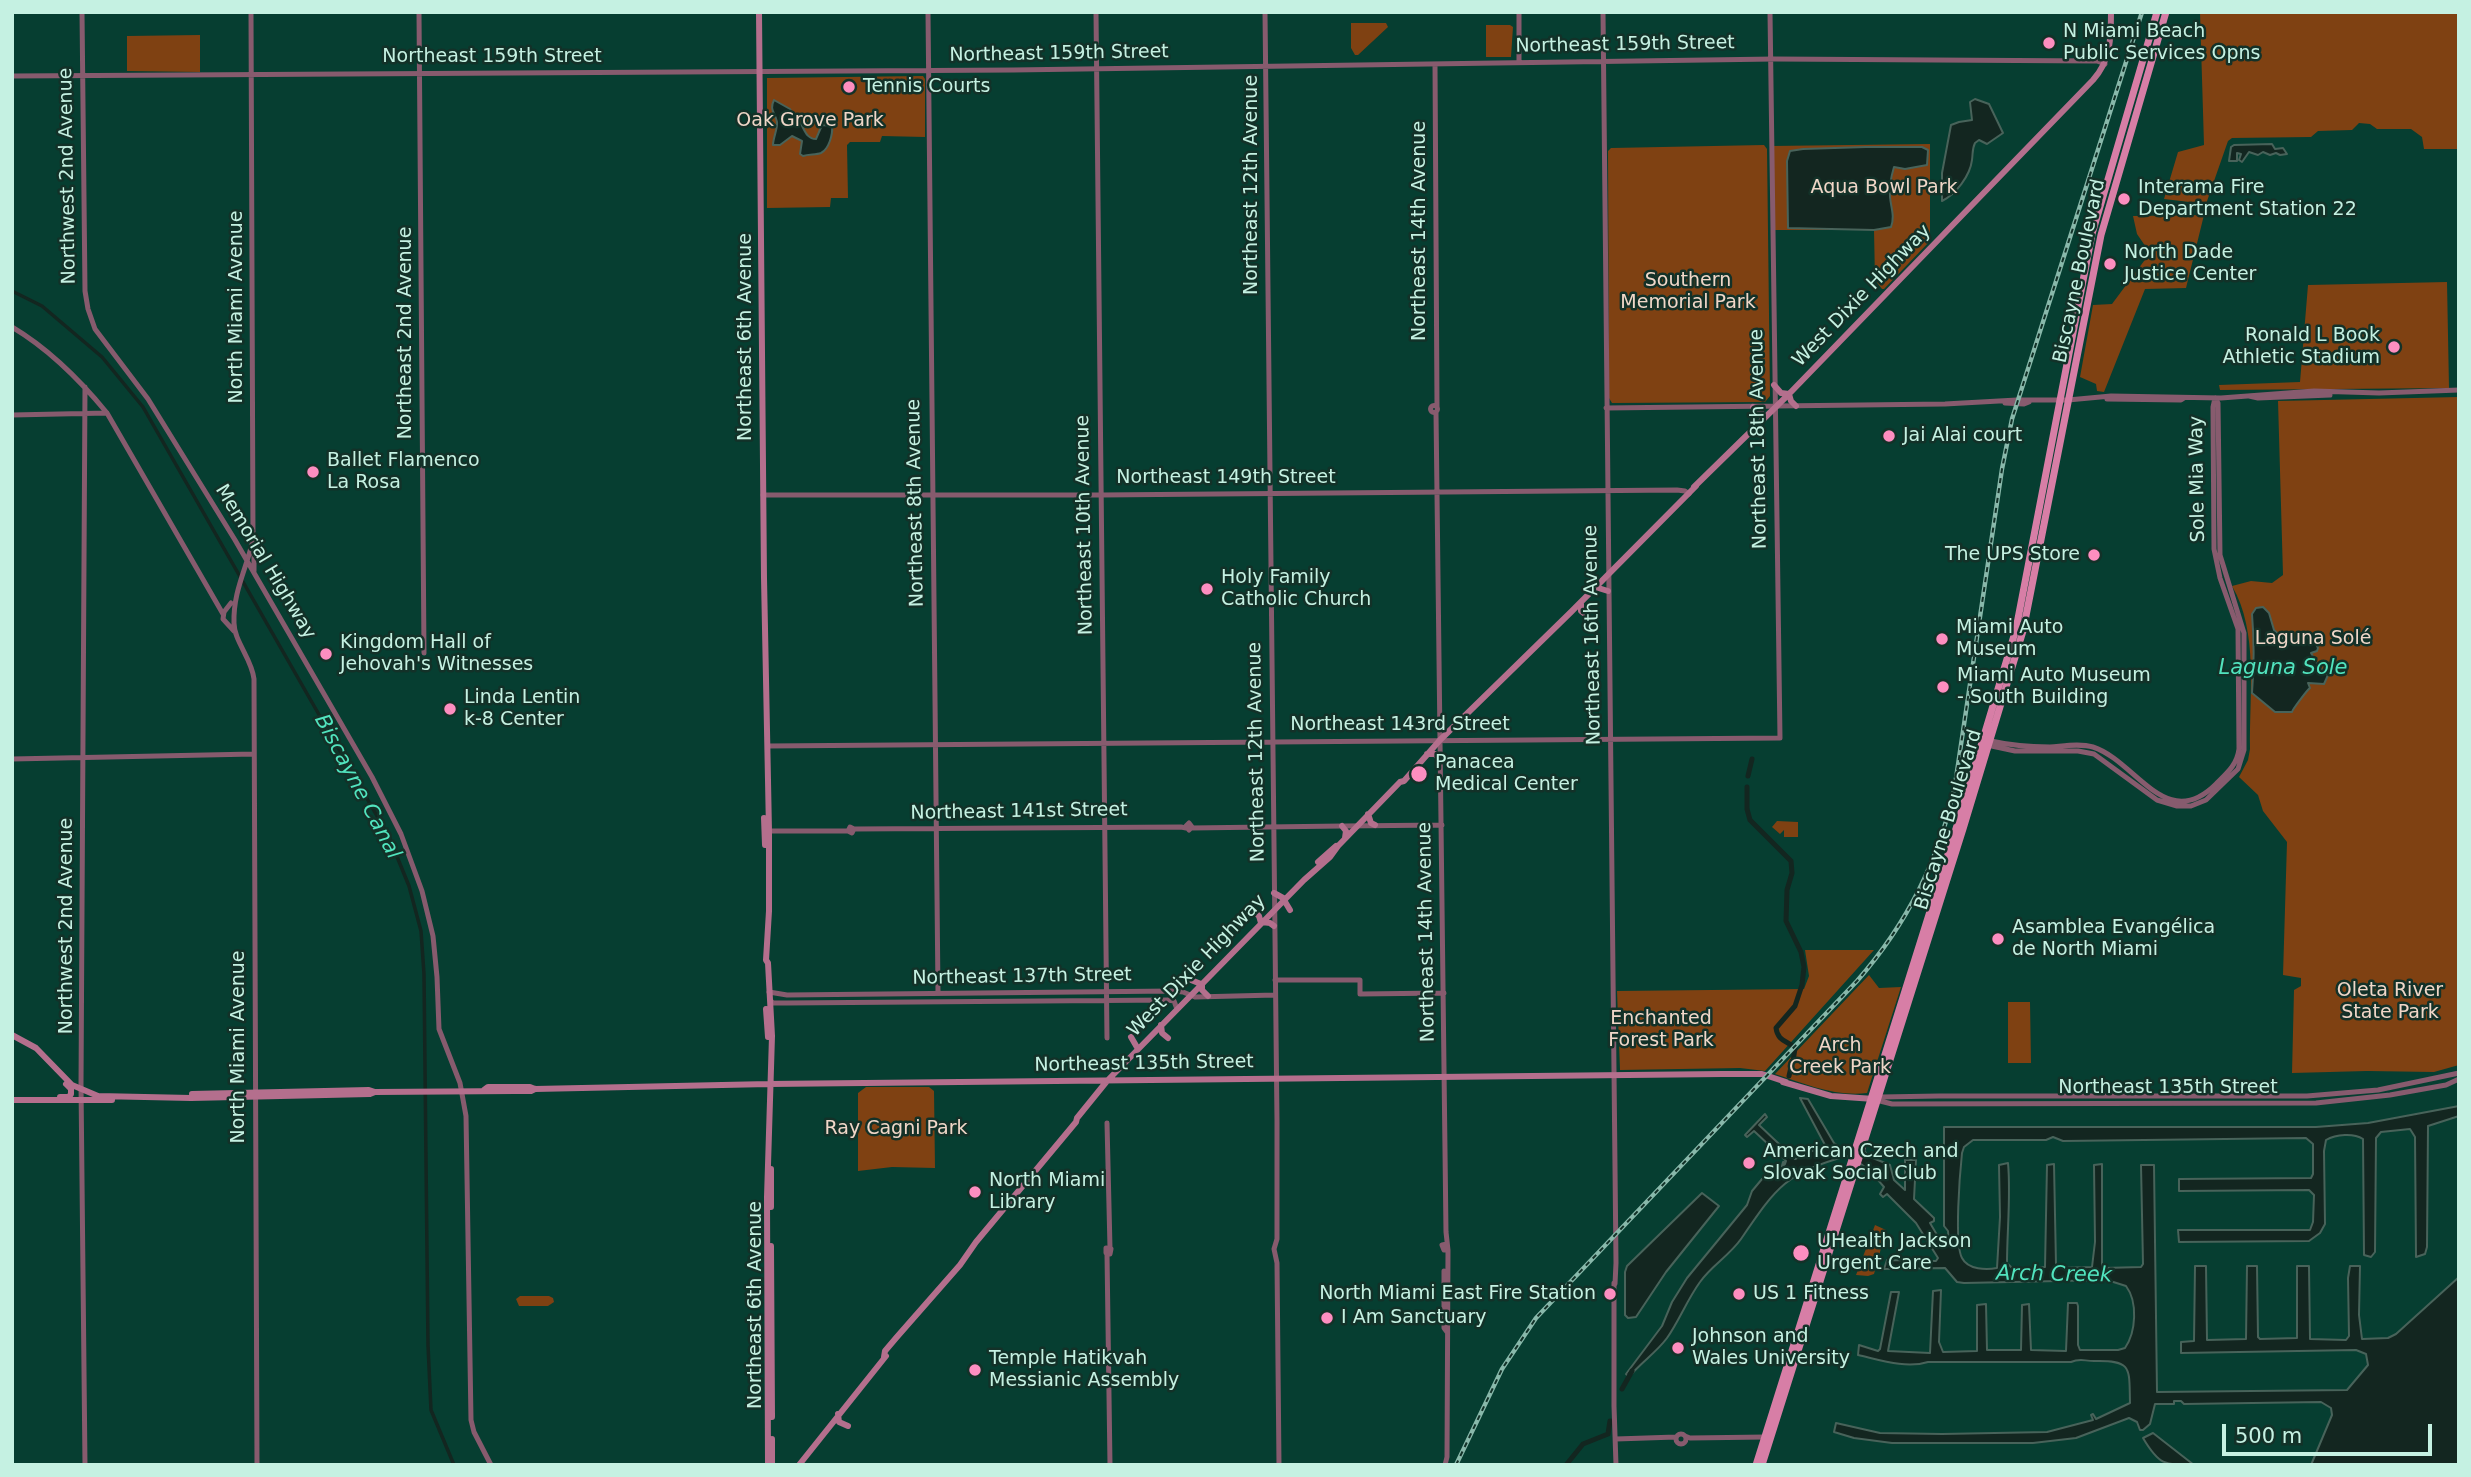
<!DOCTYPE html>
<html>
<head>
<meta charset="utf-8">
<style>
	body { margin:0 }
	#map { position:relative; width:2471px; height:1477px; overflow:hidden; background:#063e31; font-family:"DejaVu Sans",sans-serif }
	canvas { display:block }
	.frame { position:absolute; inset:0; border:14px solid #c5f1e2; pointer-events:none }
	.scale { position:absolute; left:2222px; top:1424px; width:210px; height:32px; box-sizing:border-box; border:4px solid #c5f1e2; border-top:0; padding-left:9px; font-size:21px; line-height:24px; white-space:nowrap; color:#c5f1e2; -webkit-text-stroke:5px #133128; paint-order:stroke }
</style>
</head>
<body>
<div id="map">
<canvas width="2471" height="1477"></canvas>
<div class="frame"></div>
<div class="scale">500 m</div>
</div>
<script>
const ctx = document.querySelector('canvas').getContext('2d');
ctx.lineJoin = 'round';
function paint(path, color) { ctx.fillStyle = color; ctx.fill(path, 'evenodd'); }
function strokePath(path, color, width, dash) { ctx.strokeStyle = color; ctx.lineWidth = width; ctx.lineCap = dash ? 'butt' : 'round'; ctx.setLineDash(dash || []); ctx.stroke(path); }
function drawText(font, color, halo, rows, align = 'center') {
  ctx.font = font + ' "DejaVu Sans",sans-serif'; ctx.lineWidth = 5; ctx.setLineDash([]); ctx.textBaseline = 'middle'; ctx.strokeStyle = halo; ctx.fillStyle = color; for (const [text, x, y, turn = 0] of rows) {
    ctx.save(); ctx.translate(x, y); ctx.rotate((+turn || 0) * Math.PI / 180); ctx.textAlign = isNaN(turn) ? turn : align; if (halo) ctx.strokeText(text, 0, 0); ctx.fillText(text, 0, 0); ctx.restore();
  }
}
const green = new Path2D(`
	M2200,12H2459V149H2424L2422,137L2411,129H2377L2370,124L2359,123L2352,130L2318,131L2311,137L2232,138L2228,141L2206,204L2164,199L2178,152L2204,145Z
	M1351,23H1386L1388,27L1358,55H1355L1351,48Z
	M1486,25H1510L1513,27L1511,57H1486Z
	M200,35V72L127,71V36Z
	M923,76L925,79V137L882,136L880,142H850L847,145L848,198H831L830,207L767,208V78Z
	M1930,144V241L1884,289H1882L1875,280L1874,230H1772L1771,146Z
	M1764,145L1767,149L1770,396L1765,402L1612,403L1609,398L1608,151L1611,148Z
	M2204,215L2186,288L2145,289L2104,392L2097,391L2096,384L2080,377L2093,305L2112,304L2150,253L2137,234L2133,216Z
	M2447,282L2449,388L2220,390L2219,385L2300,382L2308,285Z
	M2459,397V1065L2434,1072L2367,1071L2292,1073L2294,990L2301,986V978L2283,975L2287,842L2263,811L2258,795L2239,777L2248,760L2250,749C2249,696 2259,632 2232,586L2251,581L2272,583L2283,575L2278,401Z
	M1777,821L1798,822V837H1784V830L1780,834L1772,827Z
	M1805,950H1874L1765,1071L1740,1068L1620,1070L1617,991L1804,989L1809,976Z
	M1869,975L1879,988L1901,987L1867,1093C1836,1097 1805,1084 1775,1074Z
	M2008,1002H2030L2031,1063H2008Z
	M866,1087H929L934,1091L935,1168L892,1167L858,1171V1093Z
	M1875,1225L1886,1230L1874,1274L1868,1276L1856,1275Z
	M520,1296H549L553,1298L554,1302L548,1306H519L516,1299Z`);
const water = new Path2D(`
	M1975,99L1989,104L2003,133L1987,144L1979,140L1975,143C1972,149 1973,153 1972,160C1970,176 1956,194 1942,201V173L1951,125L1959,122L1972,120L1970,102Z
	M774,100L790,109L796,123L801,124C805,131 807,139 816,139L822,125L832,126C833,134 829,149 821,153C816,155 809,154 803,156L800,154L802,141L792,136L780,145H773C773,138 778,128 777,122C775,112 769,110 774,100Z
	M2272,144L2275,149L2283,148L2287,154L2280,155L2276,153L2270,155L2263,152L2258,155L2249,152L2242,162L2239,160L2241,154L2237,153V161H2229L2231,147L2234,145Z
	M1866,147H1922L1928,150L1927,165L1905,169L1894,167C1891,177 1889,187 1890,197C1891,208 1895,216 1891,227L1874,230L1788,228L1787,161L1790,151L1803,149Z
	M2263,607L2269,613L2274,630L2287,642L2306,637L2314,640L2318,648L2317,651L2311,653L2319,667L2328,675L2324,684L2308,683L2310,688C2308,689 2292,710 2292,712H2275L2252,693C2254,668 2254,638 2252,614L2256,608Z
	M1800,1098L1808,1099L1834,1143L1841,1148L1864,1150L1868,1156L1890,1165L1894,1180L1905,1190V1160H1916L1914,1199L1934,1218V1221L1930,1223L1943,1245L1946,1246L1949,1245L1948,1231L1944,1226V1127H2316L2368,1123L2459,1106V1116L2428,1126L2427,1247L2425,1254L2416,1257L2415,1137L2410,1129L2381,1132L2376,1138L2375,1252L2371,1257L2364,1255L2363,1139C2354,1133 2336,1134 2326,1140L2324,1151L2325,1224L2320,1233L2309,1241L2179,1242L2178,1230H2310L2313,1222L2314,1195L2309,1190L2179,1191V1179L2311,1178L2313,1174V1144L2306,1138L2063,1141L2053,1137L2046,1140H1973L1964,1147L1962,1153C1960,1172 1954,1244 1962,1258C1968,1270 1987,1270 1997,1268L2000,1217L1999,1165L2008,1163C2011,1195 2007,1231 2007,1263L2013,1269L2045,1267L2047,1165L2054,1164L2056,1265L2058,1268L2092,1267L2095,1242L2094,1165L2102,1164V1265L2103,1268L2141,1267L2143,1264L2141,1165H2154L2157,1392L2347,1390L2368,1365L2366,1354L2356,1350L2181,1353V1342L2194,1341L2195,1266H2206L2207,1340L2246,1339L2247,1266H2257L2258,1337L2260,1339L2297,1338V1266H2309L2310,1339L2346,1340L2349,1336L2348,1278L2350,1266H2360L2359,1315L2362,1339L2388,1338L2396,1334L2459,1277V1465H2311L2332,1415L2331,1408L2321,1402L2184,1404L2181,1401H2174V1404H2155L2150,1424L2143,1430H2140L2137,1422L2129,1418L2076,1438L2033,1443H1892L1854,1438L1834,1432L1836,1423L1880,1433L1942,1434L2047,1432L2093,1420L2091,1415L2093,1414L2096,1419L2130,1403C2129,1368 2133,1360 2094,1361C2084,1361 2080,1358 2071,1362H1928C1906,1369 1880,1360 1858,1355L1859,1345L1878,1351L1880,1349L1891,1292H1899L1888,1351L1930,1353L1933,1291L1941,1290L1939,1342L1943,1352L1977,1351V1305L1986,1304L1987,1350H2021L2022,1305L2029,1304L2031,1350L2066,1351L2068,1303H2077L2078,1306V1345L2080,1350H2118L2125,1348C2136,1332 2138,1302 2126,1286L2107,1280L1964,1283L1957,1282L1945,1268L1884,1269L1887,1260L1936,1261L1938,1258L1916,1223L1887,1194L1883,1197L1880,1194L1884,1187C1873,1174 1863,1163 1847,1156C1785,1173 1776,1188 1741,1239C1729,1256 1711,1266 1700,1282C1687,1300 1679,1321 1667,1338C1656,1353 1640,1363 1629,1377L1626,1374L1662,1326L1672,1302L1687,1278L1747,1205L1752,1191L1762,1179L1782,1166L1783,1162H1784L1783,1166L1785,1164L1786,1161L1754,1131L1747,1137L1745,1135L1765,1114L1767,1117L1759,1125L1795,1159L1825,1145Z
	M1702,1193L1719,1206L1666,1272L1636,1317L1628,1318L1625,1315V1272L1627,1266Z
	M2153,1433L2194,1465C2164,1465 2159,1465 2143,1438Z`);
const canal = new Path2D(`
	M12,291L42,306L102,357L143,407L389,837L409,886L421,931L424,974L428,1345L431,1410L454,1465`);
const river = new Path2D(`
	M1748,776L1752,759
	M1747,787V809L1750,820L1791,861L1792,873L1787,890L1786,921L1801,952L1804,967L1802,985L1795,1006L1776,1028C1778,1042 1787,1040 1795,1048L1793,1062
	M1789,1076L1791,1067
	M1622,1389L1632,1371
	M1566,1465L1583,1444L1608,1434L1610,1421`);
const tertiary = new Path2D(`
	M82,12L85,291L88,309L95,329L148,399L235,540L372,777L401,834L422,891L433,936L437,977L439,1029L460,1083L466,1116L471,1420L474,1432L491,1465
	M251,12L253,540C246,570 233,592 234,623C234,641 252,659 254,679L257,1465
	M419,12L424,653
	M928,12L938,993
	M1096,12L1107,1038
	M1265,12L1277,1121V1239L1274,1249L1277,1263L1279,1465
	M1519,12V62
	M1603,12L1616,1263L1615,1284
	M1435,64L1437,407
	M12,76L1013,70L1774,59L2097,61L2105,64
	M12,327C49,349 80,380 107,413L223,614
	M85,387L81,1085L85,1465
	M2249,396L2258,398L2330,395
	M2107,399L2181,400L2184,398
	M2005,403L2024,404L2029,402
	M1430.5 409a3.5 3.5 0 1 1 7 0a3.5 3.5 0 1 1-7 0Z
	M1606,408L1945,404L2017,400H2068L2111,396L2221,398L2314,391L2379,393L2459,390
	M1436,412L1446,1232L1448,1250H1444L1442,1245L1447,1244
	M12,415L107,413
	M763,495H1101L1677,490L1685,491L1689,494
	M254,545V571
	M231,603L224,612L223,619L234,631
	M1986,740C2008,745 2028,747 2050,747C2064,746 2080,743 2093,747C2136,761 2166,834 2216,784C2227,773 2237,765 2239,749L2238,629L2220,578L2214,549L2213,407L2215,398
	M1987,745L2015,751H2078L2094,754L2157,800L2177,806H2191L2206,800L2238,769L2244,750V633L2220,555L2218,403L2215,398
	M768,746L1780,738L1770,12
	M12,759L254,754
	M1189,823L1192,827L1189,830L1186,826Z
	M1344,826L1442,825
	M850,827L854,829L852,833L848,831Z
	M1191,828L1342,826
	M854,829L1181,827L1186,828
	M769,831H848
	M1275,980H1360V994L1444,993
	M769,992L787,995L1172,991L1183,992L1195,997L1275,995
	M770,1000L773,1003H787L1168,1000L1174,1001L1177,1009
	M1876,1100L1892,1104L2316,1103L2390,1095L2446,1085L2459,1079
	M1876,1100L1881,1097L1939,1096H2307L2378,1090L2459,1073
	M1107,1123L1110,1248
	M1106,1248L1111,1249L1110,1254L1106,1253Z
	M1107,1254L1110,1465
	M1444,1271V1328L1447,1332
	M1614,1283V1406L1616,1465
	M1676 1439a5 5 0 1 1 10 0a5 5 0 1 1-10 0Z
	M1685,1436L1690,1438L1765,1437
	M1616,1439L1676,1437
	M1445,1465L1447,1457L1448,1250`);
const secondary = new Path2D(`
	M759,12L764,578L769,831V911L766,960L768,963L772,1036L767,1197L768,1465
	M1774,385L1781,393L1789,394
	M1789,394L1791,401L1796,406
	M1753,407L1761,412L1763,419
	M1694,487L1789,394L2093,80C2111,60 2111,38 2111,12
	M1595,587L1608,591
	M1581,604V611L1586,615
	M1427,754H1435L1441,761
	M1368,814L1371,823L1375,825
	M764,818L765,845
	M1342,826L1346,831L1345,838
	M1318,862L1336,846
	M1274,893L1285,899
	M1284,900L1290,910
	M1252,910L1259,916L1261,923
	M1262,922L1270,923L1274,926
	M1191,980L1201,984
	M1202,984V990L1208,996
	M766,1009L768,1037
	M1161,1025L1162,1033L1168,1038
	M12,1035L36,1048L72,1085L98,1096L191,1098L370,1094L375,1092
	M1131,1037L1138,1049
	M1783,1082L1831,1096L1874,1099
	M484,1090L488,1087H530L535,1089L769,1084L1723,1074H1762L1786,1082
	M192,1094L369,1090L375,1092L515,1091H531L535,1089
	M60,1097H69L71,1094V1089L66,1084
	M12,1100H112
	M771,1207V1169
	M771,1246L772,1417
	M884,1357L885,1351L896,1338L960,1265L976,1242L1076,1122L1077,1118L1107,1081L1304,880L1330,857L1338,846L1400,782L1404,781L1440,740L1571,612L1696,486
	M838,1414L839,1422L848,1426
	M772,1439V1465
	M799,1465L886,1356`);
const primary = new Path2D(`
	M1756,1465L1959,819L2016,629L2092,234L2157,12
	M1762,1465L1963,829L2023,631L2101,235L2166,12`);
const rail = new Path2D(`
	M1456,1465L1502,1369L1536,1318L1857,981C1907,924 1940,859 1955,785L2002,469L2012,419L2142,12`);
const markers = [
	[2049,43,7,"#fd8ec0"],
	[849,87,7,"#fd8ec0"],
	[2124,199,7,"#fd8ec0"],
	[2110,264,7,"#fd8ec0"],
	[2394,347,7,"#fd8ec0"],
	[1889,436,7,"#fd8ec0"],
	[313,472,7,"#fd8ec0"],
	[2094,555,7,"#fd8ec0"],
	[1207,589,7,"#fd8ec0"],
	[1942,639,7,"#fd8ec0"],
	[326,654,7,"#fd8ec0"],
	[1943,687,7,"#fd8ec0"],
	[450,709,7,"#fd8ec0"],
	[1419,774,9,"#fd8ec0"],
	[1998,939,7,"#fd8ec0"],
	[1749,1163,7,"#fd8ec0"],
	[975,1192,7,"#fd8ec0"],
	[1801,1253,9,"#fd8ec0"],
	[1610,1294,7,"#fd8ec0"],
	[1739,1294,7,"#fd8ec0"],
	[1327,1318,7,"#fd8ec0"],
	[1678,1348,7,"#fd8ec0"],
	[975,1370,7,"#fd8ec0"]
];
const poiNames = [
	["N Miami Beach",2063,32],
	["Public Services Opns",2063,54],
	["Tennis Courts",863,87],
	["Interama Fire",2138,188],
	["Department Station 22",2138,210],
	["North Dade",2124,253],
	["Justice Center",2124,275],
	["Ronald L Book",2380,336,"right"],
	["Athletic Stadium",2380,358,"right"],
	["Jai Alai court",1903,436],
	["Ballet Flamenco",327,461],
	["La Rosa",327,483],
	["The UPS Store",2080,555,"right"],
	["Holy Family",1221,578],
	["Catholic Church",1221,600],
	["Miami Auto",1956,628],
	["Museum",1956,650],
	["Kingdom Hall of",340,643],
	["Jehovah's Witnesses",340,665],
	["Miami Auto Museum",1957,676],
	["- South Building",1957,698],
	["Linda Lentin",464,698],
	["k-8 Center",464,720],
	["Panacea",1435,763],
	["Medical Center",1435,785],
	["Asamblea Evangélica",2012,928],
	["de North Miami",2012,950],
	["American Czech and",1763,1152],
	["Slovak Social Club",1763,1174],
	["North Miami",989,1181],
	["Library",989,1203],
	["UHealth Jackson",1817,1242],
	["Urgent Care",1817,1264],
	["North Miami East Fire Station",1596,1294,"right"],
	["US 1 Fitness",1753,1294],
	["I Am Sanctuary",1341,1318],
	["Johnson and",1692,1337],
	["Wales University",1692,1359],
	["Temple Hatikvah",989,1359],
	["Messianic Assembly",989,1381]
];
const streetNames = [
	["Northeast 159th Street",1625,45,-1],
	["Northeast 159th Street",1059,54,-1],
	["Northeast 159th Street",492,57],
	["Northwest 2nd Avenue",68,176,-91],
	["Northeast 12th Avenue",1252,185,-90],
	["Northeast 14th Avenue",1420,231,-90],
	["Biscayne Boulevard",2080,271,-78],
	["West Dixie Highway",1862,296,-46],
	["North Miami Avenue",237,307,-90],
	["Northeast 2nd Avenue",406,333,-90],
	["Northeast 6th Avenue",746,337,-90],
	["Northeast 18th Avenue",1759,439,-91],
	["Northeast 149th Street",1226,478],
	["Sole Mia Way",2198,479,-91],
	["Northeast 8th Avenue",916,503,-91],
	["Northeast 10th Avenue",1085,525,-91],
	["Memorial Highway",265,562,59],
	["Northeast 16th Avenue",1593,635,-91],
	["Northeast 143rd Street",1400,725],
	["Northeast 12th Avenue",1257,752,-91],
	["Northeast 141st Street",1019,812,-1],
	["Biscayne Boulevard",1949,820,-73],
	["Northwest 2nd Avenue",67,926,-90],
	["Northeast 14th Avenue",1427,932,-91],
	["West Dixie Highway",1197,966,-46],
	["Northeast 137th Street",1022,977,-1],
	["North Miami Avenue",239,1047,-90],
	["Northeast 135th Street",1144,1064,-1],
	["Northeast 135th Street",2168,1088],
	["Northeast 6th Avenue",756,1305,-90]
];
const parkNames = [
	["Oak Grove Park",810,121],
	["Aqua Bowl Park",1884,188],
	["Southern",1688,281],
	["Memorial Park",1688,303],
	["Laguna Solé",2313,639],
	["Oleta River",2390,991],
	["State Park",2390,1013],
	["Enchanted",1661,1019],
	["Forest Park",1661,1041],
	["Arch",1840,1046],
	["Creek Park",1840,1068],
	["Ray Cagni Park",896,1129]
];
const waterNames = [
	["Laguna Sole",2283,669],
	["Biscayne Canal",357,787,62],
	["Arch Creek",2054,1275,1]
];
paint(green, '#7f4112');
paint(water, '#132620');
strokePath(water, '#48635a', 2);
strokePath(canal, '#132620', 3.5);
strokePath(river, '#132620', 5);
strokePath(tertiary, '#875b6e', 5);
strokePath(secondary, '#b46f8d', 6);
strokePath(primary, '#d77ea6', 7);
strokePath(rail, '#88b8aa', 4.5);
strokePath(rail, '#133128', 2, [5]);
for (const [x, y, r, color] of markers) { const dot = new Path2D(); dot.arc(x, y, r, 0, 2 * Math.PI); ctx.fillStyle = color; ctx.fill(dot); strokePath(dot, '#133128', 2.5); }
drawText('19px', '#c5f1e2', '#133128', poiNames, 'left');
drawText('19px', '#c5f1e2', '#133128', streetNames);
drawText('19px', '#f0d7c8', '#133128', parkNames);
drawText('italic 21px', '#51e4be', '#133128', waterNames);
</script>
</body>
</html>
